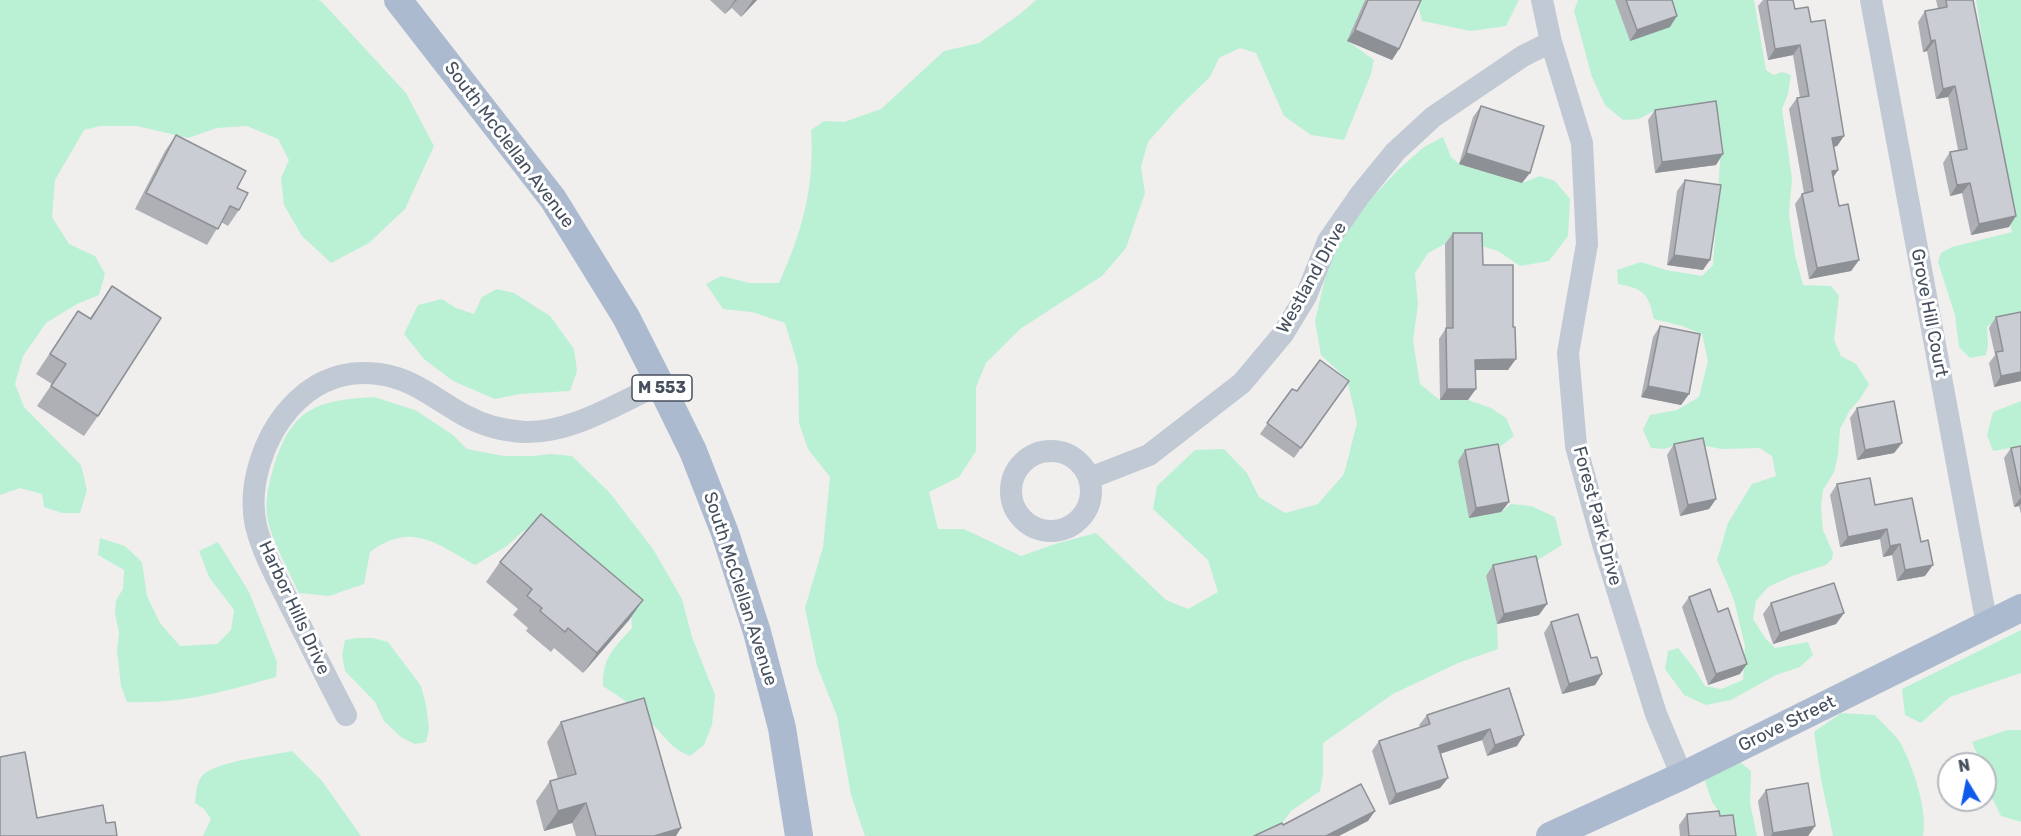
<!DOCTYPE html>
<html>
<head>
<meta charset="utf-8">
<style>
	body { margin:0 }
	#map { position:relative; width:2021px; height:836px; overflow:hidden; background:#f1eeee; font-family:Rubik,sans-serif }
	canvas { display:block }
	.north { position:absolute; left:1937px; top:752px; width:60px; height:60px; box-sizing:border-box; background:#fff; border:2px solid #b5b9be; border-radius:50%; rotate:350deg; font-size:16px; font-weight:700; line-height:24px; text-align:center; color:#454f5d }
	.north::after { content:''; display:block; margin:auto; width:21px; height:27px; background:#105ae9; clip-path:polygon(50% 0,100% 100%,50% 72%,0 100%) }
</style>
</head>
<body>
<div id="map">
<canvas width="2021" height="836"></canvas>
<div class="north">N</div>
</div>
<script>
const ctx = document.querySelector('canvas').getContext('2d');
ctx.lineJoin = 'round';
function paint(path, color) { ctx.fillStyle = color; ctx.fill(path, 'evenodd'); }
function strokePath(path, color, width, dash) { ctx.strokeStyle = color; ctx.lineWidth = width; ctx.lineCap = dash ? 'butt' : 'round'; ctx.setLineDash(dash || []); ctx.stroke(path); }
function drawText(font, color, halo, rows, align = 'center') {
  ctx.font = font + ' Rubik,sans-serif'; ctx.lineWidth = 6; ctx.setLineDash([]); ctx.textBaseline = 'middle'; ctx.strokeStyle = halo; ctx.fillStyle = color; for (const [text, x, y, turn = 0] of rows) {
    ctx.save(); ctx.translate(x, y); ctx.rotate((+turn || 0) * Math.PI / 180); ctx.textAlign = isNaN(turn) ? turn : align; if (halo) ctx.strokeText(text, 0, 0); ctx.fillText(text, 0, 0); ctx.restore();
  }
}
const green = new Path2D(`
	M0,0H318L322,2L406,93L434,146L405,209L369,243L331,263L302,236L284,205L281,178L289,160L278,139L247,126L217,128L188,138L137,126H100L84,130L55,180L52,217L69,244L95,256L105,274L99,295L77,304L46,323L23,356L15,384L24,407L81,465L87,490L80,513H62L44,507L42,494L20,488L0,495Z
	M1036,0H1365L1348,41L1374,60L1371,74L1344,140L1311,135L1284,116L1256,53L1240,48L1219,58L1210,77L1178,108L1148,142L1141,167L1145,193L1126,248L1102,276L1020,329L986,363L976,387V451L959,477L929,492L938,529H964L1021,556L1055,544L1096,533L1166,600L1188,609L1218,592L1208,560L1153,509L1157,486L1195,450L1224,449L1247,473L1259,497L1285,513L1318,504L1344,474L1357,423L1347,379L1321,355L1315,321L1327,270L1349,222L1397,171L1424,147L1443,137L1451,157L1459,164L1522,183L1540,176L1555,181L1570,199L1568,236L1549,261L1520,266L1498,251L1475,244H1445L1428,253L1415,273L1418,304L1413,341L1420,384L1440,400H1468L1491,408L1506,418L1514,436L1491,454L1469,518L1501,512L1511,504L1531,506L1555,517L1562,545L1528,566L1486,576L1497,624L1498,649L1458,663L1393,694L1323,743V774L1320,791L1291,811L1275,833L1269,836H865L851,795L837,716L817,666L805,608L823,547L830,477L808,449L799,423L798,366L785,323L752,312L723,309L706,284L721,276L750,283H779C802,232 815,187 811,130L824,121L844,122L881,109L944,51L979,43L1020,14Z
	M1414,0H1519L1506,26L1471,31L1422,21L1417,2Z
	M1578,0H1754L1766,70L1773,75L1782,72L1791,75L1788,94L1782,109L1792,178L1789,214L1795,255L1803,285L1831,286L1839,296L1834,340L1841,356L1856,364L1869,384L1860,399L1850,410L1840,429L1838,456L1834,472L1823,490L1821,506L1823,530L1833,553L1832,559L1826,565L1792,576L1768,587L1756,601L1753,619L1766,639L1775,648L1808,642L1813,655L1800,667L1776,675L1731,700L1706,705L1684,695L1665,669L1668,651L1678,648L1694,668L1705,686L1721,689L1743,680L1745,646L1734,600L1717,560L1728,523L1752,484L1776,476L1772,456L1760,448L1722,449L1683,442L1665,449L1651,448L1643,430L1650,415L1677,410L1699,397L1708,361L1702,334L1682,326L1654,319C1648,294 1645,289 1618,284L1617,270L1641,262L1666,270L1702,276L1713,265L1721,148L1689,106L1652,112L1639,119L1623,120L1605,105L1592,77L1574,11Z
	M1976,0H2021V323L2019,317L1987,326L1988,345L1986,355L1970,358L1959,347L1955,315L1938,262L1941,253L1952,247L2012,232Z
	M497,289L514,293L550,316L574,349L577,371L570,391L520,394L495,399L453,381L424,359L404,334L418,305L442,299L456,308L474,314L482,297Z
	M374,397L415,410L453,435L467,449L504,456H533L551,454L572,456L609,492L653,549L682,599L692,637L715,695L712,725L704,745L690,756C671,749 665,736 651,723C636,708 620,697 603,686C602,658 614,648 632,628L630,602L540,528L523,531L507,546L475,565C436,543 411,521 370,552L364,584L329,596L299,593C289,571 271,540 267,516C265,500 269,481 274,466C292,408 317,400 374,397Z
	M2021,401V446L1993,451L1987,435L1993,412Z
	M100,538L125,546L142,562L147,596L160,623L180,646L217,644L231,630L234,610L209,577L199,551L218,542L249,592L277,662L276,677C223,692 182,704 127,702L121,686L117,651L119,633L115,613L116,600L123,589L124,570L98,555Z
	M2021,630V673L1950,697L1921,723L1905,715L1902,689Z
	M357,638H373L388,642L421,686L426,705L429,728L426,742L415,744L402,738L384,721L375,702L345,671L342,655L345,640Z
	M1841,713L1875,715C1883,724 1895,734 1901,744C1913,766 1928,811 1923,836H1833L1821,779L1814,732Z
	M2007,730H2021V822L2001,816L1987,788L1985,764H1981L1972,742Z
	M292,751L322,781L361,836H203L211,819L204,809L195,803C196,795 196,783 202,776C213,762 273,755 292,751Z
	M1740,762L1751,771L1750,803L1757,836H1733L1724,819L1712,802L1705,781L1715,768Z`);
const minor = new Path2D(`
	M1542,0L1551,42L1582,143L1587,244L1568,353L1576,446L1603,544L1656,714L1682,776
	M1871,0L1987,625
	M1011 491a40 40 0 1 1 80 0a40 40 0 1 1-80 0Z
	M1090,478L1149,455L1242,383L1283,334L1306,296L1328,241L1360,195L1395,152L1433,117L1523,56L1551,42
	M346,715C327,679 309,642 290,605C278,580 263,554 256,526C247,486 264,437 290,408C314,381 343,369 379,374C412,378 435,399 464,415C482,425 504,431 525,432C572,433 618,403 660,384`);
const major = new Path2D(`
	M398,0L553,199L626,317L660,384L693,451L725,533L757,632L782,728L799,836
	M1550,836L1682,776L2021,608`);
const wall = new Path2D(`
	M710,0H757L741,17L732,8L725,14Z
	M1365,0H1421L1399,49L1392,60L1347,41Z
	M1615,0H1672L1670,27L1630,41Z
	M1763,0H1793L1795,9L1811,22L1844,136L1837,146L1834,147L1838,170L1833,177L1839,206L1859,260L1851,271L1809,279L1795,204L1802,194L1804,193L1789,109L1797,98H1800L1793,55L1768,60L1758,6Z
	M1936,0H1973L2009,227L1971,235L1962,193L1950,196L1943,163L1950,152L1958,150L1948,97L1936,99L1927,51L1923,52L1918,22L1925,11L1938,9Z
	M1481,106L1522,183L1459,164L1473,117Z
	M1655,110L1716,165L1655,173L1648,120Z
	M176,135L237,188L239,210L228,226L221,222L207,245L135,209L165,151Z
	M1685,180L1703,270L1667,265L1677,191Z
	M1453,233L1483,265L1508,370H1475L1468,400H1440L1439,339L1446,328L1445,244Z
	M112,286L98,416L84,436L37,406L52,384L36,374L78,311L90,318Z
	M1996,317L2021,381L1994,387L1989,363L1995,355L1989,328Z
	M1660,326L1689,394L1681,405L1641,397L1653,337Z
	M1349,381L1294,458L1260,434L1292,389L1297,391Z
	M1857,408L1902,443L1894,453L1857,460L1850,418Z
	M1674,444L1716,499L1709,509L1680,516L1667,455Z
	M2021,446V514L2019,506L2014,507L2004,458L2011,448Z
	M1465,450L1509,502L1501,512L1469,518L1458,461Z
	M1837,484L1875,505L1925,576L1897,581L1892,555L1883,557L1880,539L1840,547L1830,495Z
	M500,562L643,600L629,620L583,673L554,648L551,652L526,631L528,628L513,615L518,609L486,582Z
	M1493,565L1539,615L1497,624L1486,576Z
	M1689,597L1740,674L1708,685L1682,607Z
	M1771,603L1844,613L1836,624L1773,644L1763,614Z
	M1551,622L1591,658L1602,674L1595,685L1562,694L1544,633Z
	M1509,688L1517,746L1487,756L1482,740L1440,754L1448,778L1440,788L1389,805L1372,751L1379,741L1420,727L1419,725L1427,715Z
	M561,722L676,836H576L572,823L544,831L536,801L550,781L558,779L547,742Z
	M1766,790L1815,826L1808,836H1764L1758,801Z
	M1687,814L1720,816L1736,836H1680L1679,825Z`);
const shadedWall = new Path2D(`
	M735,0H737L725,14Z
	M753,0H757L741,17Z
	M1677,16L1670,27L1630,41L1637,30Z
	M1355,30L1399,49L1392,60L1347,41Z
	M1935,40L1927,51L1923,52L1931,41Z
	M1800,45L1793,55L1768,60L1775,49Z
	M1955,86L1948,97L1936,99L1943,89Z
	M1844,136L1837,146L1825,148L1832,138Z
	M1466,153L1530,173L1522,183L1459,164Z
	M1723,154L1716,165L1655,173L1662,162Z
	M1838,170L1831,181L1832,171Z
	M1970,183L1962,193L1950,196L1957,185Z
	M2016,216L2009,227L1971,235L1979,224Z
	M1674,255L1710,260L1703,270L1667,265Z
	M1859,260L1851,271L1809,279L1817,268Z
	M1516,359L1508,370H1468L1475,360Z
	M2021,372V381L1994,387L2001,376Z
	M1648,386L1689,394L1681,405L1641,397Z
	M1447,389H1476L1468,400H1440Z
	M1902,443L1894,453L1857,460L1865,450Z
	M2021,497V504L2019,506L2014,507Z
	M1716,499L1709,509L1680,516L1688,505Z
	M1509,502L1501,512L1469,518L1476,508Z
	M1887,529L1880,539L1840,547L1848,537Z
	M1900,544L1892,555L1883,557L1890,546Z
	M1933,565L1925,576L1897,581L1905,570Z
	M643,600L629,620L583,673L597,653Z
	M1547,604L1539,615L1497,624L1504,614Z
	M1844,613L1836,624L1773,644L1780,633Z
	M1747,664L1740,674L1708,685L1716,674Z
	M1602,674L1595,685L1562,694L1569,684Z
	M1490,729L1482,740L1430,757L1438,746Z
	M1524,735L1517,746L1487,756L1495,745Z
	M1448,778L1440,788L1389,805L1396,794Z
	M586,803L572,823L544,831L558,811Z
	M1375,811L1368,821L1339,836H1326Z
	M1815,826L1808,836H1771L1773,833Z
	M681,828L676,836H654Z`);
const building = new Path2D(`
	M1368,0H1421L1399,49L1355,30Z
	M1626,0H1672L1677,16L1637,30Z
	M1767,0H1793L1795,9L1808,7L1811,22L1825,20L1844,136L1832,138L1838,170L1832,171L1839,206L1848,204L1859,260L1817,268L1802,194L1813,191L1797,98L1809,96L1800,45L1775,49Z
	M1946,0H1973L2016,216L1979,224L1970,183L1957,185L1950,152L1967,149L1955,86L1943,89L1935,40L1931,41L1925,11L1947,7Z
	M1716,101L1723,154L1662,162L1655,110Z
	M1481,106L1544,126L1530,173L1466,153Z
	M176,135L246,171L237,188L248,193L239,210L230,206L218,229L146,193Z
	M1685,180L1721,185L1710,260L1674,255Z
	M1453,233H1482L1483,265H1513V327H1515L1516,359L1475,360L1476,389H1447L1446,328H1453Z
	M112,286L161,318L98,416L51,386L66,364L50,354L78,311L91,319Z
	M2021,312V372L2001,376L1996,352L2003,351L1996,317Z
	M1660,326L1700,334L1689,394L1648,386Z
	M1320,360L1349,381L1301,448L1267,423L1292,389L1297,391Z
	M1894,401L1902,443L1865,450L1857,408Z
	M1703,438L1716,499L1688,505L1674,444Z
	M1498,444L1509,502L1476,508L1465,450Z
	M2021,446V495L2011,448Z
	M1870,478L1875,505L1912,498L1921,542L1928,540L1933,565L1905,570L1900,544L1890,546L1887,529L1848,537L1837,484Z
	M541,514L643,600L597,653L568,628L565,632L540,611L542,608L527,596L532,589L500,562Z
	M1536,556L1547,604L1504,614L1493,565Z
	M1834,583L1844,613L1780,633L1771,603Z
	M1710,589L1718,612L1728,608L1747,664L1716,674L1689,597Z
	M1578,614L1591,658L1597,657L1602,674L1569,684L1551,622Z
	M1509,688L1524,735L1495,745L1490,729L1438,746L1448,778L1396,794L1379,741L1430,724L1427,715Z
	M644,698L681,828L654,836H596L586,803L558,811L550,781L576,774L561,722Z
	M25,752L37,818L103,805L106,823L115,822L117,836H0V757Z
	M1808,783L1815,826L1773,833L1766,790Z
	M1361,784L1375,811L1326,836H1254L1282,823L1283,825Z
	M1719,811L1720,816L1733,815L1736,836H1689L1687,814Z`);
const shields = [
	[662,388,60]
];
const shieldNames = [
	["M 553",662,388]
];
const streetNames = [
	["South McClellan Avenue",509,145,53],
	["Westland Drive",1312,278,-61],
	["Grove Hill Court",1929,313,79],
	["Forest Park Drive",1597,516,75],
	["South McClellan Avenue",740,589,72],
	["Harbor Hills Drive",294,608,65],
	["Grove Street",1787,724,-26]
];
paint(green, '#baf1d5');
strokePath(minor, '#c1c9d4', 22);
strokePath(major, '#acbacf', 28);
paint(wall, '#aeb0b5');
paint(shadedWall, '#8d9094');
paint(building, '#cacdd3');
strokePath(building, '#8d9094', 1.5);
for (const [x, y, w] of shields) { const box = new Path2D(); box.roundRect(x - w / 2, y - 13, w, 26, 4.5); ctx.fillStyle = '#fff'; ctx.fill(box); strokePath(box, '#454f5d', 1.5); }
drawText('bold 16px', '#454f5d', null, shieldNames);
drawText('18px', '#454f5d', '#fff', streetNames);
</script>
</body>
</html>
